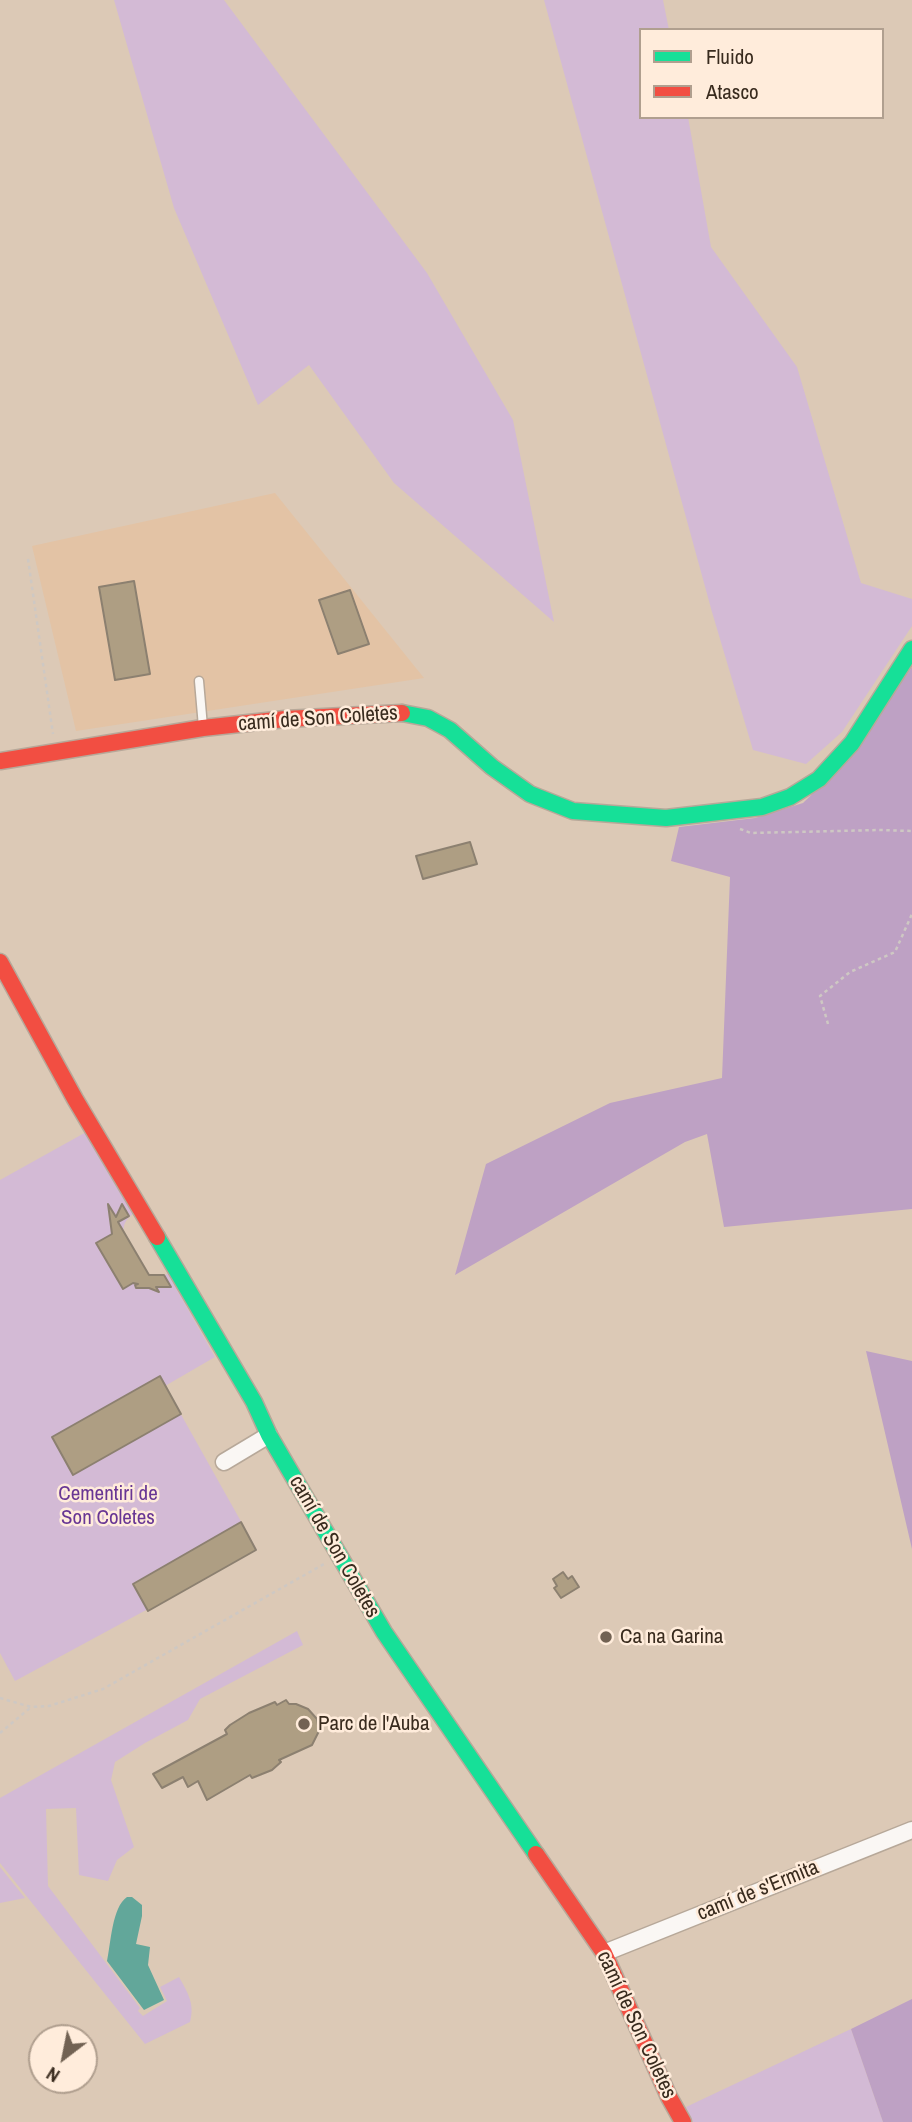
<!DOCTYPE html>
<html>
<head>
<meta charset="utf-8">
<style>
	body { margin:0 }
	#map { position:relative; width:912px; height:2122px; overflow:hidden; background:#dcc9b6; font-family:"Archivo Narrow",sans-serif }
	canvas { display:block }
	.legend { position:absolute; left:639px; top:28px; width:245px; height:91px; box-sizing:border-box; background:#ffecdb; border:2px solid #b09f8f; margin:0; padding:9px 12px; list-style:none; font-size:21px; color:#392b1e }
	.legend li { display:flex; align-items:center; gap:14px; height:35px }
	.legend b { width:35px; border:2px solid #b09f8f }
	.north { position:absolute; left:28px; top:2024px; width:70px; height:70px; box-sizing:border-box; background:#ffecdb; border:2px solid #b09f8f; border-radius:50%; rotate:212deg; font-size:19px; font-weight:700; line-height:28px; text-align:center; color:#392b1e }
	.north::after { content:''; display:block; margin:auto; width:24px; height:32px; background:#726253; clip-path:polygon(50% 0,100% 100%,50% 72%,0 100%) }
</style>
</head>
<body>
<div id="map">
<canvas width="912" height="2122"></canvas>
<ul class="legend">
<li><b style="height:9px;background:#16e098"></b>Fluido</li>
<li><b style="height:9px;background:#f24e42"></b>Atasco</li>
</ul>
<div class="north">N</div>
</div>
<script>
const ctx = document.querySelector('canvas').getContext('2d');
ctx.lineJoin = 'round';
function paint(path, color) { ctx.fillStyle = color; ctx.fill(path, 'evenodd'); }
function strokePath(path, color, width, dash) { ctx.strokeStyle = color; ctx.lineWidth = width; ctx.lineCap = dash ? 'butt' : 'round'; ctx.setLineDash(dash || []); ctx.stroke(path); }
function drawText(font, color, halo, rows, align = 'center') {
  ctx.font = font + ' "Archivo Narrow",sans-serif'; ctx.lineWidth = 5; ctx.setLineDash([]); ctx.textBaseline = 'middle'; ctx.strokeStyle = halo; ctx.fillStyle = color; for (const [text, x, y, turn = 0] of rows) {
    ctx.save(); ctx.translate(x, y); ctx.rotate((+turn || 0) * Math.PI / 180); ctx.textAlign = isNaN(turn) ? turn : align; if (halo) ctx.strokeText(text, 0, 0); ctx.fillText(text, 0, 0); ctx.restore();
  }
}
const built = new Path2D(`
	M275,493L424,678L76,731L32,546Z`);
const green = new Path2D(`
	M114,0H224L427,273L513,420L554,622L394,483L309,365L258,405L174,208Z
	M544,0H663L669,30H641V117H688L711,247L797,367L861,583L912,599V626L842,732L806,764L753,750L712,612Z
	M88,1131L134,1213C123,1221 122,1228 125,1241L128,1239L144,1266L140,1268C147,1277 158,1277 168,1274L215,1357L165,1386L257,1550L15,1681L0,1653V1180Z
	M297,1631L303,1645L200,1699L188,1720L145,1743L115,1762L111,1780L134,1847L117,1860L108,1881L79,1875L76,1808L46,1809L48,1886L140,2008L138,2011L143,2016L167,2001L160,1987L179,1977C188,1993 195,2004 190,2022L145,2044L0,1863V1798Z
	M0,1867L25,1898L0,1903Z
	M851,2029L883,2122H693L686,2107Z`);
const forest = new Path2D(`
	M912,667V1209L724,1227L707,1134L685,1142L455,1275L486,1164L610,1103L722,1078L730,877L671,861L679,827L755,818L803,803L846,761Z
	M866,1351L912,1361V1550V1549Z
	M912,1999V2122H883L851,2029Z`);
const water = new Path2D(`
	M127,1897H132L142,1905V1916L136,1944L150,1947L148,1965L164,2000L144,2010L107,1961C111,1943 112,1907 127,1897Z`);
const building = new Path2D(`
	M134,581L150,674L115,680L99,587Z
	M350,590L369,644L338,654L319,600Z
	M470,842L477,864L423,879L416,856Z
	M108,1204L116,1217L122,1204L129,1216L118,1222L149,1275H164L171,1287H156L159,1292L149,1288H136L135,1285L138,1284L133,1283L123,1289L96,1243L112,1234Z
	M160,1376L181,1414L73,1475L52,1437Z
	M241,1522L256,1550L148,1611L133,1584Z
	M563,1572L568,1579L572,1576L579,1587L561,1598L554,1588L557,1586L553,1579Z
	M286,1700L289,1704H296L308,1709L317,1719L319,1731L312,1745L279,1760L281,1762L272,1770L252,1778L250,1775L207,1800L198,1781L188,1787L183,1777L162,1788L153,1774L227,1734L225,1730L230,1725L249,1713L275,1702L277,1705Z`);
const path = new Path2D(`
	M28,559L53,734
	M740,829L751,833L879,830L912,831
	M828,1024L820,996L850,972L895,952L912,914
	M0,1698L31,1707L49,1706L103,1689L324,1564
	M0,1733L30,1708`);
const lane = new Path2D(`
	M199,681L203,727`);
const street = new Path2D(`
	M224,1462L269,1435
	M604,1953L912,1830`);
const fast = new Path2D(`
	M402,713L428,718L450,730L492,767L530,794L573,811L666,818L762,807L790,797L819,779L852,743L912,649
	M157,1237L254,1402L269,1435L384,1632L536,1854`);
const jam = new Path2D(`
	M0,761L203,728L285,719L402,713
	M0,962L75,1099L157,1237
	M536,1854L604,1953L669,2097L683,2122`);
const markers = [
	[606,1637,7,"#726253"],
	[304,1724,7,"#726253"]
];
const streetNames = [
	["camí de Son Coletes",318,719,-4],
	["camí de Son Coletes",334,1547,60],
	["camí de s'Ermita",758,1891,-22],
	["camí de Son Coletes",636,2025,65]
];
const parkNames = [
	["Cementiri de",108,1494],
	["Son Coletes",108,1518]
];
const poiNames = [
	["Ca na Garina",620,1637],
	["Parc de l'Auba",318,1724]
];
paint(built, '#e3c3a5');
paint(green, '#d3bad5');
paint(forest, '#bea1c4');
paint(water, '#62a79a');
paint(building, '#ae9e83');
strokePath(building, '#8c8070', 2);
strokePath(lane, '#b7a899', 11);
strokePath(street, '#b7a899', 19);
strokePath(fast, '#b7a899', 19);
strokePath(jam, '#b7a899', 19);
strokePath(path, '#cec8c3', 2.5, [3.5, 3.5]);
strokePath(lane, '#faf7f4', 8);
strokePath(street, '#faf7f4', 16);
strokePath(fast, '#16e098', 16);
strokePath(jam, '#f24e42', 16);
for (const [x, y, r, color] of markers) { const dot = new Path2D(); dot.arc(x, y, r, 0, 2 * Math.PI); ctx.fillStyle = color; ctx.fill(dot); strokePath(dot, '#ffecdb', 2.5); }
drawText('21px', '#392b1e', '#ffecdb', streetNames);
drawText('21px', '#683694', '#ffecdb', parkNames);
drawText('21px', '#392b1e', '#ffecdb', poiNames, 'left');
</script>
</body>
</html>
